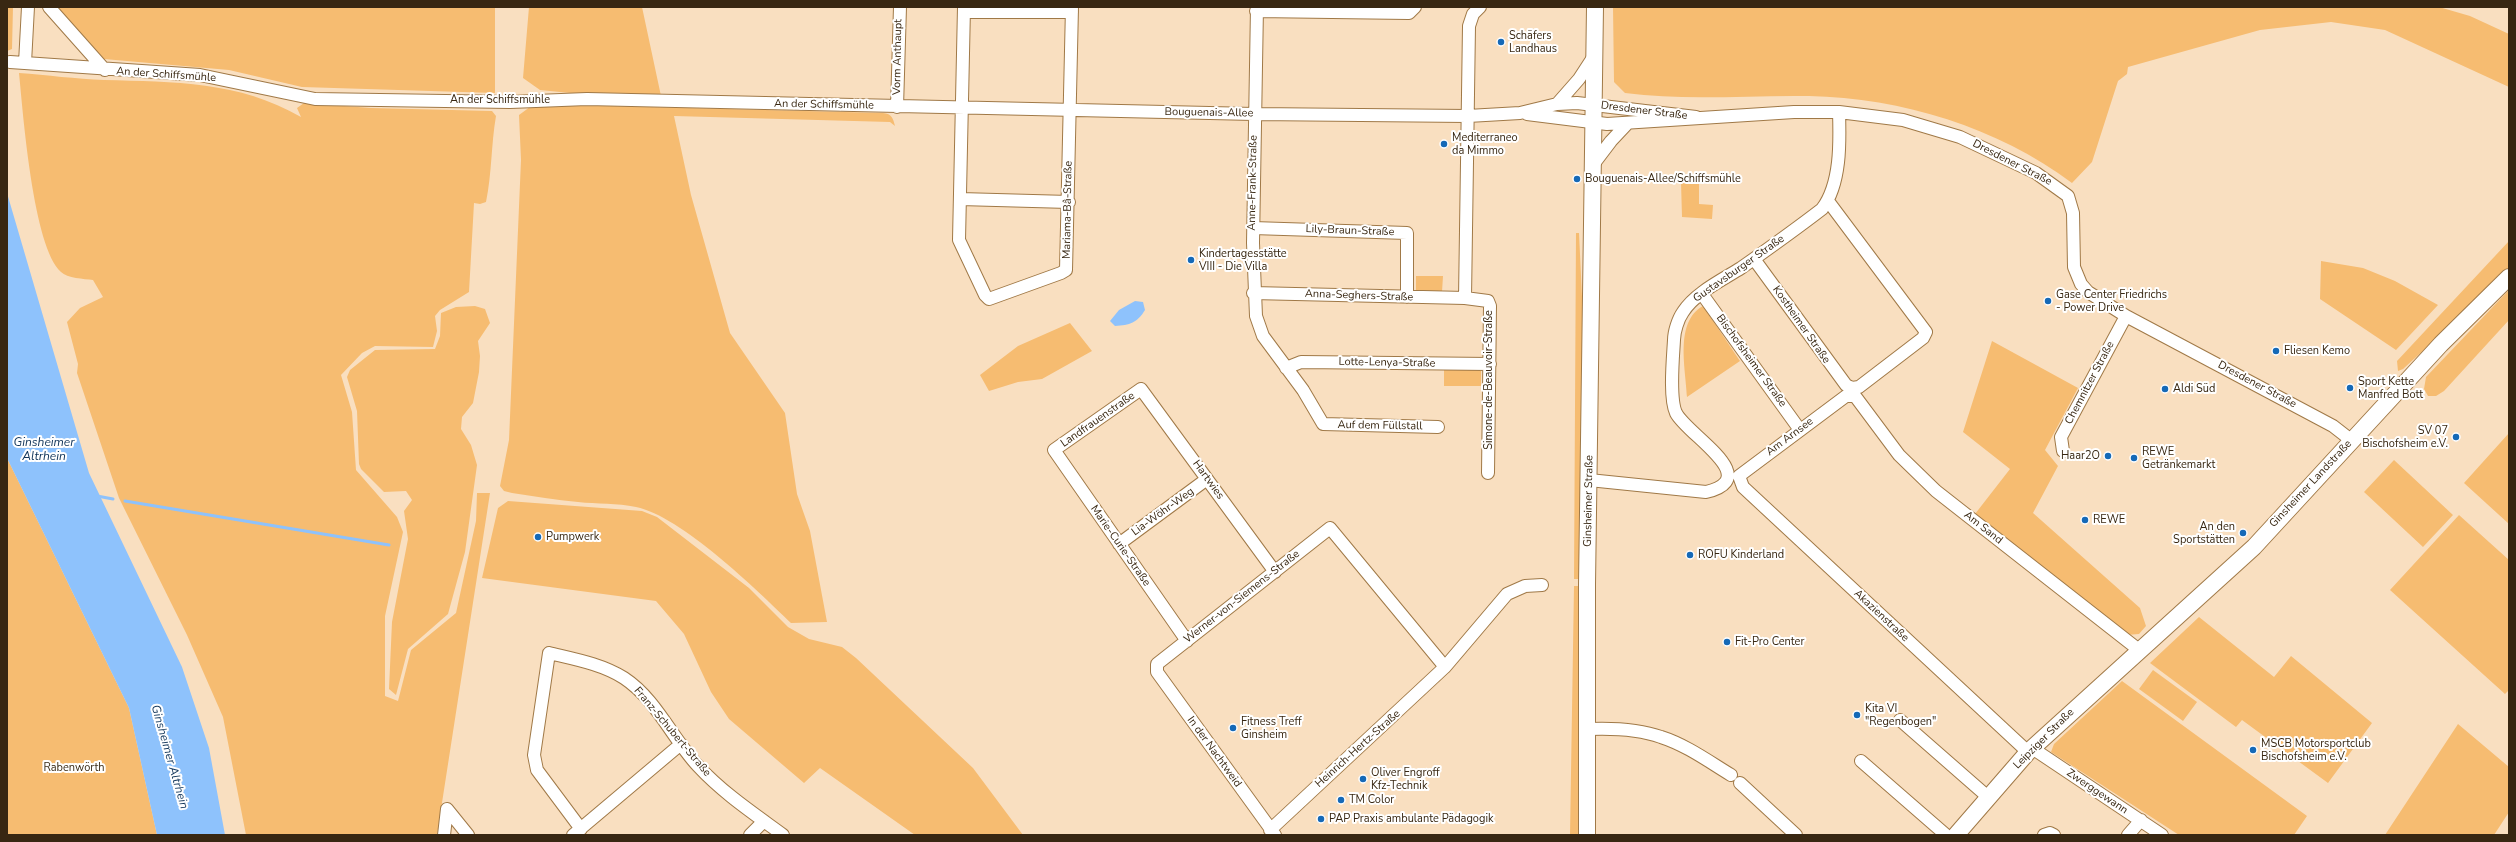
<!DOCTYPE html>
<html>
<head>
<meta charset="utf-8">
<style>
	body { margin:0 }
	#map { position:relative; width:2516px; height:842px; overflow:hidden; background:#f9dfc0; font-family:"Nunito Sans",sans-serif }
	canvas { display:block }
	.frame { position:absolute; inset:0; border:8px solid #382712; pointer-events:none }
</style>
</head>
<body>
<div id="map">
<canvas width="2516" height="842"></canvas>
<div class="frame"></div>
</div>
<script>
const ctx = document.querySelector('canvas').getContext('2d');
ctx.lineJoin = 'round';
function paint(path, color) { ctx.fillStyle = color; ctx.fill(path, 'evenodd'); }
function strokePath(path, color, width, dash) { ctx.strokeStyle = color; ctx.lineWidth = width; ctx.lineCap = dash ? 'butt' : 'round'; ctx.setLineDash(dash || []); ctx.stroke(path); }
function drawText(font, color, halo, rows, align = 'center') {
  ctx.font = font + ' "Nunito Sans",sans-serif'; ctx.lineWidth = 4; ctx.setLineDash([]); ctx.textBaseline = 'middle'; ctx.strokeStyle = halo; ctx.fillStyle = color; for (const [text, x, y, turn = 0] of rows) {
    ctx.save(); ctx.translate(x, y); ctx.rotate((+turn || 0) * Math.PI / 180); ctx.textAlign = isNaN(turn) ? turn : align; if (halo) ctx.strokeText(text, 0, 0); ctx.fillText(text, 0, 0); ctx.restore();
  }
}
const green = new Path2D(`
	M7,7H13L12,49L7,51Z
	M57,7H495V93L302,87L229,70L104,59Z
	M529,7H642L661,96L620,98L540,90L523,78Z
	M1613,7H2439L2470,16L2509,34V87L2385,30L2331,22L2260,30L2128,67L2127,74L2118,81L2092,162L2072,183C1997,127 1902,98 1809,96C1748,95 1685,101 1625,93L1614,82Z
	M19,73C47,75 76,79 104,80C174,82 239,81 301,117L297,108L304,103L371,108L492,111L496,116C491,145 492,173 486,202L480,204L474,203L469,292L440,310L435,316L437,331L433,347L375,346L362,353L341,375L352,412L356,470L397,517L403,532L385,616V696L398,701L411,650L456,613L476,521L477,493H490L437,835H246L223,717L187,635L119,498L77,373L78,364L67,322L80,308L103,297L93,280C84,279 67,278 61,272C33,247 23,113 19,73Z
	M534,104L883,113C892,114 893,118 895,126L890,122L674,116L691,195L730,333L785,413L797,494L810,531L827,622L791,623C757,590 681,516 636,507C617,503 597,504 578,502C556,500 534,496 512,493L504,491L500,486L509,440L521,160L519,115Z
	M1681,182L1699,184V204L1713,205L1712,219L1682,217Z
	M1576,233H1579L1583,318L1582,579H1574Z
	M2509,241V272L2403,369L2398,371L2397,361Z
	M2321,261L2363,268L2395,281L2438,305L2396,350L2320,299Z
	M1416,276H1443L1442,292L1416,291Z
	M2509,290V320L2444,391L2436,396H2428L2424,389L2426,377Z
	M475,306L485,309L490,323L478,341L480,356L479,372L473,403L462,417L461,429L471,445L477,465L465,552L448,614L408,649L396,695L389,689L392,622L408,539L404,511L412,500L406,491L384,492L361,469L359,464L357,411L347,377L350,370L375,350L435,349L440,336L441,313L456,307Z
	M1703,306L1740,361L1687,397C1686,369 1674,322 1703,306Z
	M1070,323L1092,351L1042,379L1018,382L989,391L980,375L1018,346Z
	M1992,341L2078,388L2045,450L2058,466L2033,513L2140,608L2146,626L2139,634L2126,635L1975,514L2010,469L1963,432Z
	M1444,368H1481V386H1444Z
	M2509,433V524L2464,483Z
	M7,458L129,708L157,835H7Z
	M2394,460L2453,515L2423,547L2364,492Z
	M508,501L642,511L657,517L749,588L788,627L809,639L842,647L856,658L973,768L1023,835H915L820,768L804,783L729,719L711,692L684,634L656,601L482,578L498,508Z
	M2459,515L2509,560V690L2505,694L2390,590Z
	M1574,586H1582L1579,835H1570Z
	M2199,617L2274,677L2291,656L2372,723L2328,783L2242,720L2236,727L2150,663Z
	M2153,670L2197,702L2183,721L2139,689Z
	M2122,681L2307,816L2294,835H2179L2051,752L2054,744Z
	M2458,724L2509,767V812L2494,835H2385Z`);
const water = new Path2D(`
	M7,193L89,473L182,667L209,748L225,835H157L129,708L7,458Z
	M1135,301L1143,302L1145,310C1137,323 1130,325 1115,326L1110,321L1119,310Z`);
const stream = new Path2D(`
	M97,496L113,499
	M125,501L389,545`);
const minor = new Path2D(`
	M49,7L105,70
	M964,7L959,240L985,295L989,299L1061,273L1066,270L1072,7
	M1257,7L1253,243L1256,316L1263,336L1303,390L1323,424L1438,427
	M1480,7L1473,14L1469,26L1465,298L1488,301L1490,306L1488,473
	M1256,11L1409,13L1415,7
	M964,12H1072
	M10,62L200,75L315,99L510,102L587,99L1254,114L1468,116L1520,113L1557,104L1577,103L1696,117
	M25,63L28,7
	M1557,104L1579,79L1594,56
	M897,107L900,7
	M1527,114L1607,124L1794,112H1839L1903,120L1960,137L2036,173L2068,196L2073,213L2074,267L2081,284L2088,292L2126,316L2333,426L2351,440
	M1592,166L1611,141L1627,124
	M960,199L1069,202
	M1253,228L1407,233V297
	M1754,259L1846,385L1852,388L1859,387L1923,338L1926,332L1828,201
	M1253,293L1465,298
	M1702,294L1800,430
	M1286,368L1301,362L1490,364
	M2063,451L2061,437L2126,316
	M1589,480L1706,492C1765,478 1687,435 1676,413C1669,398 1673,358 1674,340C1674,332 1678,319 1683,312C1695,293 1722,280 1741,268C1768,249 1796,229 1822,209C1841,184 1840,142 1839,112
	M1119,544L1207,479
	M1187,641L1054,450L1141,389L1275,572
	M1900,720L1988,797
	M1587,729C1610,728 1639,729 1661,737C1686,745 1708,761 1731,775
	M2032,748L2162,835
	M2028,752L1743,487L1739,476L1846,396H1855L1899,455L1936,491L2139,650
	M1861,761L1946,835
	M1740,783L1796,835
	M447,809L468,835
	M581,829L537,770L534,755L549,653C574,659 602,664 624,678C656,699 672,738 698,766C723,793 753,813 783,835
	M1270,830L1445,667L1507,594L1525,586L1542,585
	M444,835L447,809
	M573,835L681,744
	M750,835L764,821
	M1275,835L1157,672V664L1330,528L1445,667
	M2044,835L2050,833L2054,835
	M2128,835L2141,820`);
const major = new Path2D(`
	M1587,835V584L1595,7
	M1956,835L2028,752L2254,547L2441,344L2509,277`);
const markers = [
	[1501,42,4,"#1569b7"],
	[1444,144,4,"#1569b7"],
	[1577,179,4,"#1569b7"],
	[1191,260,4,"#1569b7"],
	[2048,301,4,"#1569b7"],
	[2276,351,4,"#1569b7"],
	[2350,388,4,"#1569b7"],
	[2165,389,4,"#1569b7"],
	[2456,437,4,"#1569b7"],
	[2108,456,4,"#1569b7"],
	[2134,458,4,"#1569b7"],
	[2085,520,4,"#1569b7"],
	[2243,533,4,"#1569b7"],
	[538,537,4,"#1569b7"],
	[1690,555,4,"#1569b7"],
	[1727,642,4,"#1569b7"],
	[1857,715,4,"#1569b7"],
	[1233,728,4,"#1569b7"],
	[2253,750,4,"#1569b7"],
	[1363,779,4,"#1569b7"],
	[1341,800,4,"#1569b7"],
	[1321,819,4,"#1569b7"]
];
const poiNames = [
	["Schäfers",1509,36],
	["Landhaus",1509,49],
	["Mediterraneo",1452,138],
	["da Mimmo",1452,151],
	["Bouguenais-Allee/Schiffsmühle",1585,179],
	["Kindertagesstätte",1199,254],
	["VIII - Die Villa",1199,267],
	["Gase Center Friedrichs",2056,295],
	["- Power Drive",2056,308],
	["Fliesen Kemo",2284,351],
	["Sport Kette",2358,382],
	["Manfred Bott",2358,395],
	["Aldi Süd",2173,389],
	["SV 07",2448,431,"right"],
	["Bischofsheim e.V.",2448,444,"right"],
	["REWE",2142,452],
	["Getränkemarkt",2142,465],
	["Haar2O",2100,456,"right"],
	["REWE",2093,520],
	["An den",2235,527,"right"],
	["Sportstätten",2235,540,"right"],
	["Pumpwerk",546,537],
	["ROFU Kinderland",1698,555],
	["Fit-Pro Center",1735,642],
	["Kita VI",1865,709],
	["\"Regenbogen\"",1865,722],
	["Fitness Treff",1241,722],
	["Ginsheim",1241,735],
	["MSCB Motorsportclub",2261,744],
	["Bischofsheim e.V.",2261,757],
	["Oliver Engroff",1371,773],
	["Kfz-Technik",1371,786],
	["TM Color",1349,800],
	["PAP Praxis ambulante Pädagogik",1329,819]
];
const streetNames = [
	["Vorm Anthaupt",898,57,-89],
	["An der Schiffsmühle",166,75,4],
	["An der Schiffsmühle",500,100],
	["An der Schiffsmühle",824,105,1],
	["Dresdener Straße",1644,111,7],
	["Bouguenais-Allee",1209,113,1],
	["Dresdener Straße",2012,163,27],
	["Anne-Frank-Straße",1253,183,-89],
	["Mariama-Bâ-Straße",1068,210,-89],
	["Lily-Braun-Straße",1350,231,2],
	["Gustavsburger Straße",1739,269,-35],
	["Anna-Seghers-Straße",1359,296,2],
	["Kostheimer Straße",1801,325,55],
	["Bischofsheimer Straße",1751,361,54],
	["Lotte-Lenya-Straße",1387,363,1],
	["Simone-de-Beauvoir-Straße",1489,380,-90],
	["Chemnitzer Straße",2090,383,-62],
	["Dresdener Straße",2257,385,28],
	["Landfrauenstraße",1098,420,-35],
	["Auf dem Füllstall",1380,426,1],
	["Am Arnsee",1790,437,-37],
	["Hartwies",1208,480,54],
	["Ginsheimer Landstraße",2311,484,-47],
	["Ginsheimer Straße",1589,501,-89],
	["Lia-Wöhr-Weg",1163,512,-36],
	["Am Sand",1983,528,38],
	["Marie-Curie-Straße",1120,546,55],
	["Werner-von-Siemens-Straße",1242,597,-38],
	["Akazienstraße",1881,616,43],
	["Franz-Schubert-Straße",672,732,50],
	["Leipziger Straße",2044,739,-45],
	["Heinrich-Hertz-Straße",1358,749,-42],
	["In der Nachtweid",1214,752,54],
	["Zwerggewann",2097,792,34]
];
const parkNames = [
	["Rabenwörth",74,768]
];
const waterNames = [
	["Ginsheimer",44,443],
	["Altrhein",44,457],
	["Ginsheimer Altrhein",169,757,74]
];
paint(green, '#f6bc71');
paint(water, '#8ec2fc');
strokePath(stream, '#8ec2fc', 3);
strokePath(minor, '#a07947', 14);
strokePath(major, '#a07947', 18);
strokePath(minor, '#fff', 12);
strokePath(major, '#fff', 16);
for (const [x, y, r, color] of markers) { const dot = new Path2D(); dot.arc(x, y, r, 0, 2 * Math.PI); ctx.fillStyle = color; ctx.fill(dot); strokePath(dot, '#fff', 1.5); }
drawText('11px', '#382712', '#fff', poiNames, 'left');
drawText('11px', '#382712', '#fff', streetNames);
drawText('11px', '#3b2c18', '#fff', parkNames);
drawText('italic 12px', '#11355a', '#fff', waterNames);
</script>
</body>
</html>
